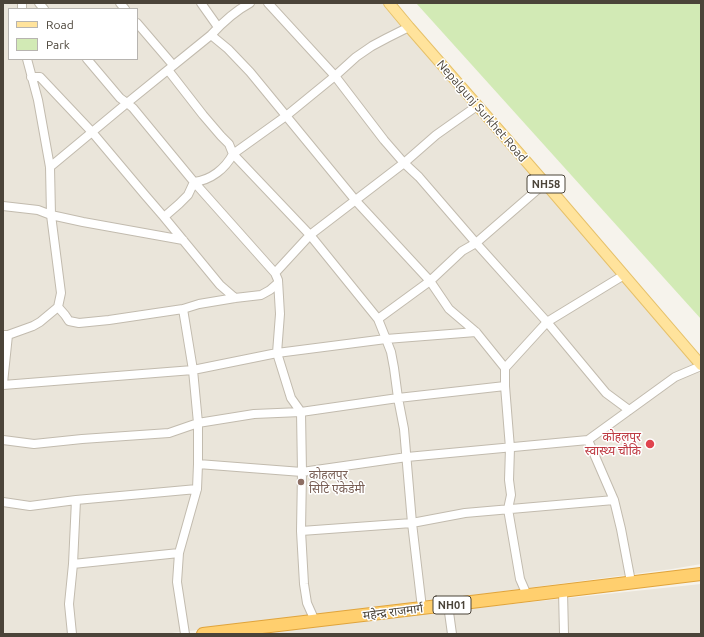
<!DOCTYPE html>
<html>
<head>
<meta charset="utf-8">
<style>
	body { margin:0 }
	#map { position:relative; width:704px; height:637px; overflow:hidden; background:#f6f3ec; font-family:Ubuntu,sans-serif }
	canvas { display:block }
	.frame { position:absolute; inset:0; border:4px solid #4b4439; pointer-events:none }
	.legend { position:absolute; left:8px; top:8px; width:130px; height:52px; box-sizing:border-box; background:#fff; border:1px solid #b7b4b0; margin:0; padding:5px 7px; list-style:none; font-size:12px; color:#4b4439 }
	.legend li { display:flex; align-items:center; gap:8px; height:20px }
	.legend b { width:20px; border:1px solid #b7b4b0 }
</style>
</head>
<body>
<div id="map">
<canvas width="704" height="637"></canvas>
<div class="frame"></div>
<ul class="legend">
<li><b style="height:5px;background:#ffe39c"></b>Road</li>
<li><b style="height:11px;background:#d2eab5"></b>Park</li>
</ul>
</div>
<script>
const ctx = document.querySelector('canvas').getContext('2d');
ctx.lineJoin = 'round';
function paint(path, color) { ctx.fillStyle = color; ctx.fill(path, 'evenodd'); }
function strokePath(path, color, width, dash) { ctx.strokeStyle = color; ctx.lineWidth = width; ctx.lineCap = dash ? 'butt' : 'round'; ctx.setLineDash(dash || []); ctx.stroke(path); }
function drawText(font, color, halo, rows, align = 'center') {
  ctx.font = font + ' Ubuntu,"Noto Sans Devanagari",sans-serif'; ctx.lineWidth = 3; ctx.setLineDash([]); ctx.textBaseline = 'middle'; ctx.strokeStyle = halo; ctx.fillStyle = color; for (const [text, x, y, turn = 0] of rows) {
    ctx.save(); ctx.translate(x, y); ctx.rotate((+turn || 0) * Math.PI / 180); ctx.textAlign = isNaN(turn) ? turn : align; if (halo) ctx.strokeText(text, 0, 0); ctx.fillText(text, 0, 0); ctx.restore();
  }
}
const residential = new Path2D(`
	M3,3H384L549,195L701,374V564L672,569L292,619L163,634H3ZM9,9H137V59H9Z
	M701,584V634H251L484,607Z`);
const green = new Path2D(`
	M416,3H701V319Z`);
const minor = new Path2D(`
	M22,3V9
	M39,3L44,9
	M120,3L125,9
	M201,3L218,27
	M268,3L335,76L384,140L404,163L419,177L476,243L547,322L606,393L629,410
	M137,23L173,65
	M211,35L228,49L250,72L356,201L430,281L449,309L476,332L505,368
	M87,59L120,98L127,103L133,108L194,182L275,273
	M168,70L203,115L221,136L229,144L233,154L310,235L378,319L386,339L391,352L394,368L398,398L404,429L412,523L422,608
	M31,77H40L92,132L145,195L164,217L220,285L235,298
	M50,167L127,103L211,35C222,23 235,11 250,3
	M3,206L38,210L51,215L83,222L183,240
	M164,217L179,204L188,195L194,182C211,180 225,169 233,154L286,116L335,76L356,57L372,46L387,38L409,27
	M58,307L65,315L69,321L79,323L109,320L183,309L199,304L235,298L261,295L270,290L278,283
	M183,309L193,370L198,423V464L197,489L179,553L177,582L185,634
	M378,319L430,281L462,251L476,243L545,183
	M3,335H8L33,326L40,322L58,307L61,293L51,215L50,167L38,100L27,59
	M3,383L8,335
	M3,385L193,370L277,353L386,339L476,332
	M3,440L34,444L82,439L169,433L198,423L254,414L301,412L398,398L505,386
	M588,440L614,500L621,529L631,582
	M198,464L302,472L407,457L588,440L675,377L701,366
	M3,502L30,506L76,500L197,489
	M301,531L412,523L465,513L614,500
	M73,564L179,553
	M563,591L564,634
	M527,595L520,579L508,509L511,495L509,480L510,448L505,386V368L547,322L624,275
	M448,605L452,634
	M315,621L307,603L304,584L301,531L302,472L301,412L291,398L277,353L280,314L278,280L275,273L310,235L404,163L436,135L477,106
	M72,634L69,604L73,564L76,500`);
const major = new Path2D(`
	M389,3L409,27L545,183L701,365`);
const highway = new Path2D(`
	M203,634L422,608L701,574`);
const markers = [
	[650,444,5,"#e0444e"],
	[301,482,4,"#8d6e63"]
];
const shields = [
	[546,184,38],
	[452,605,38]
];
const shieldNames = [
	["NH58",546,184],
	["NH01",452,605]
];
const streetNames = [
	["Nepalgunj Surkhet Road",482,111,49],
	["महेन्द्र राजमार्ग",393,612,-7]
];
const healthNames = [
	["कोहलपुर",641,437],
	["स्वास्थ्य चौकि",641,451]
];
const educationNames = [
	["कोहलपुर",309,475],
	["सिटि एकेडेमी",309,489]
];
paint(residential, '#eae5da');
paint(green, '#d2eab5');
strokePath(minor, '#c2bbae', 10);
strokePath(major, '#e6c16a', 12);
strokePath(highway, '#e0a43c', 14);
strokePath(minor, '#fff', 8);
strokePath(major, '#ffe39c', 10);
strokePath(highway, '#ffcf6e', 12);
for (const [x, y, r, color] of markers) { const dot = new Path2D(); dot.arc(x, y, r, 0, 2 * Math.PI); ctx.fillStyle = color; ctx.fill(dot); strokePath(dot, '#fff', 1.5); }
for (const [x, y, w] of shields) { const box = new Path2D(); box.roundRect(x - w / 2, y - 9, w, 18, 3); ctx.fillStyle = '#fff'; ctx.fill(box); strokePath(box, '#4b4439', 1); }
drawText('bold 11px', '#4b4439', null, shieldNames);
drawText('12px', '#4b4439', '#fff', streetNames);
drawText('12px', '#be3a42', '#fff', healthNames, 'right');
drawText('12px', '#785e54', '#fff', educationNames, 'left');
</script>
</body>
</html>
